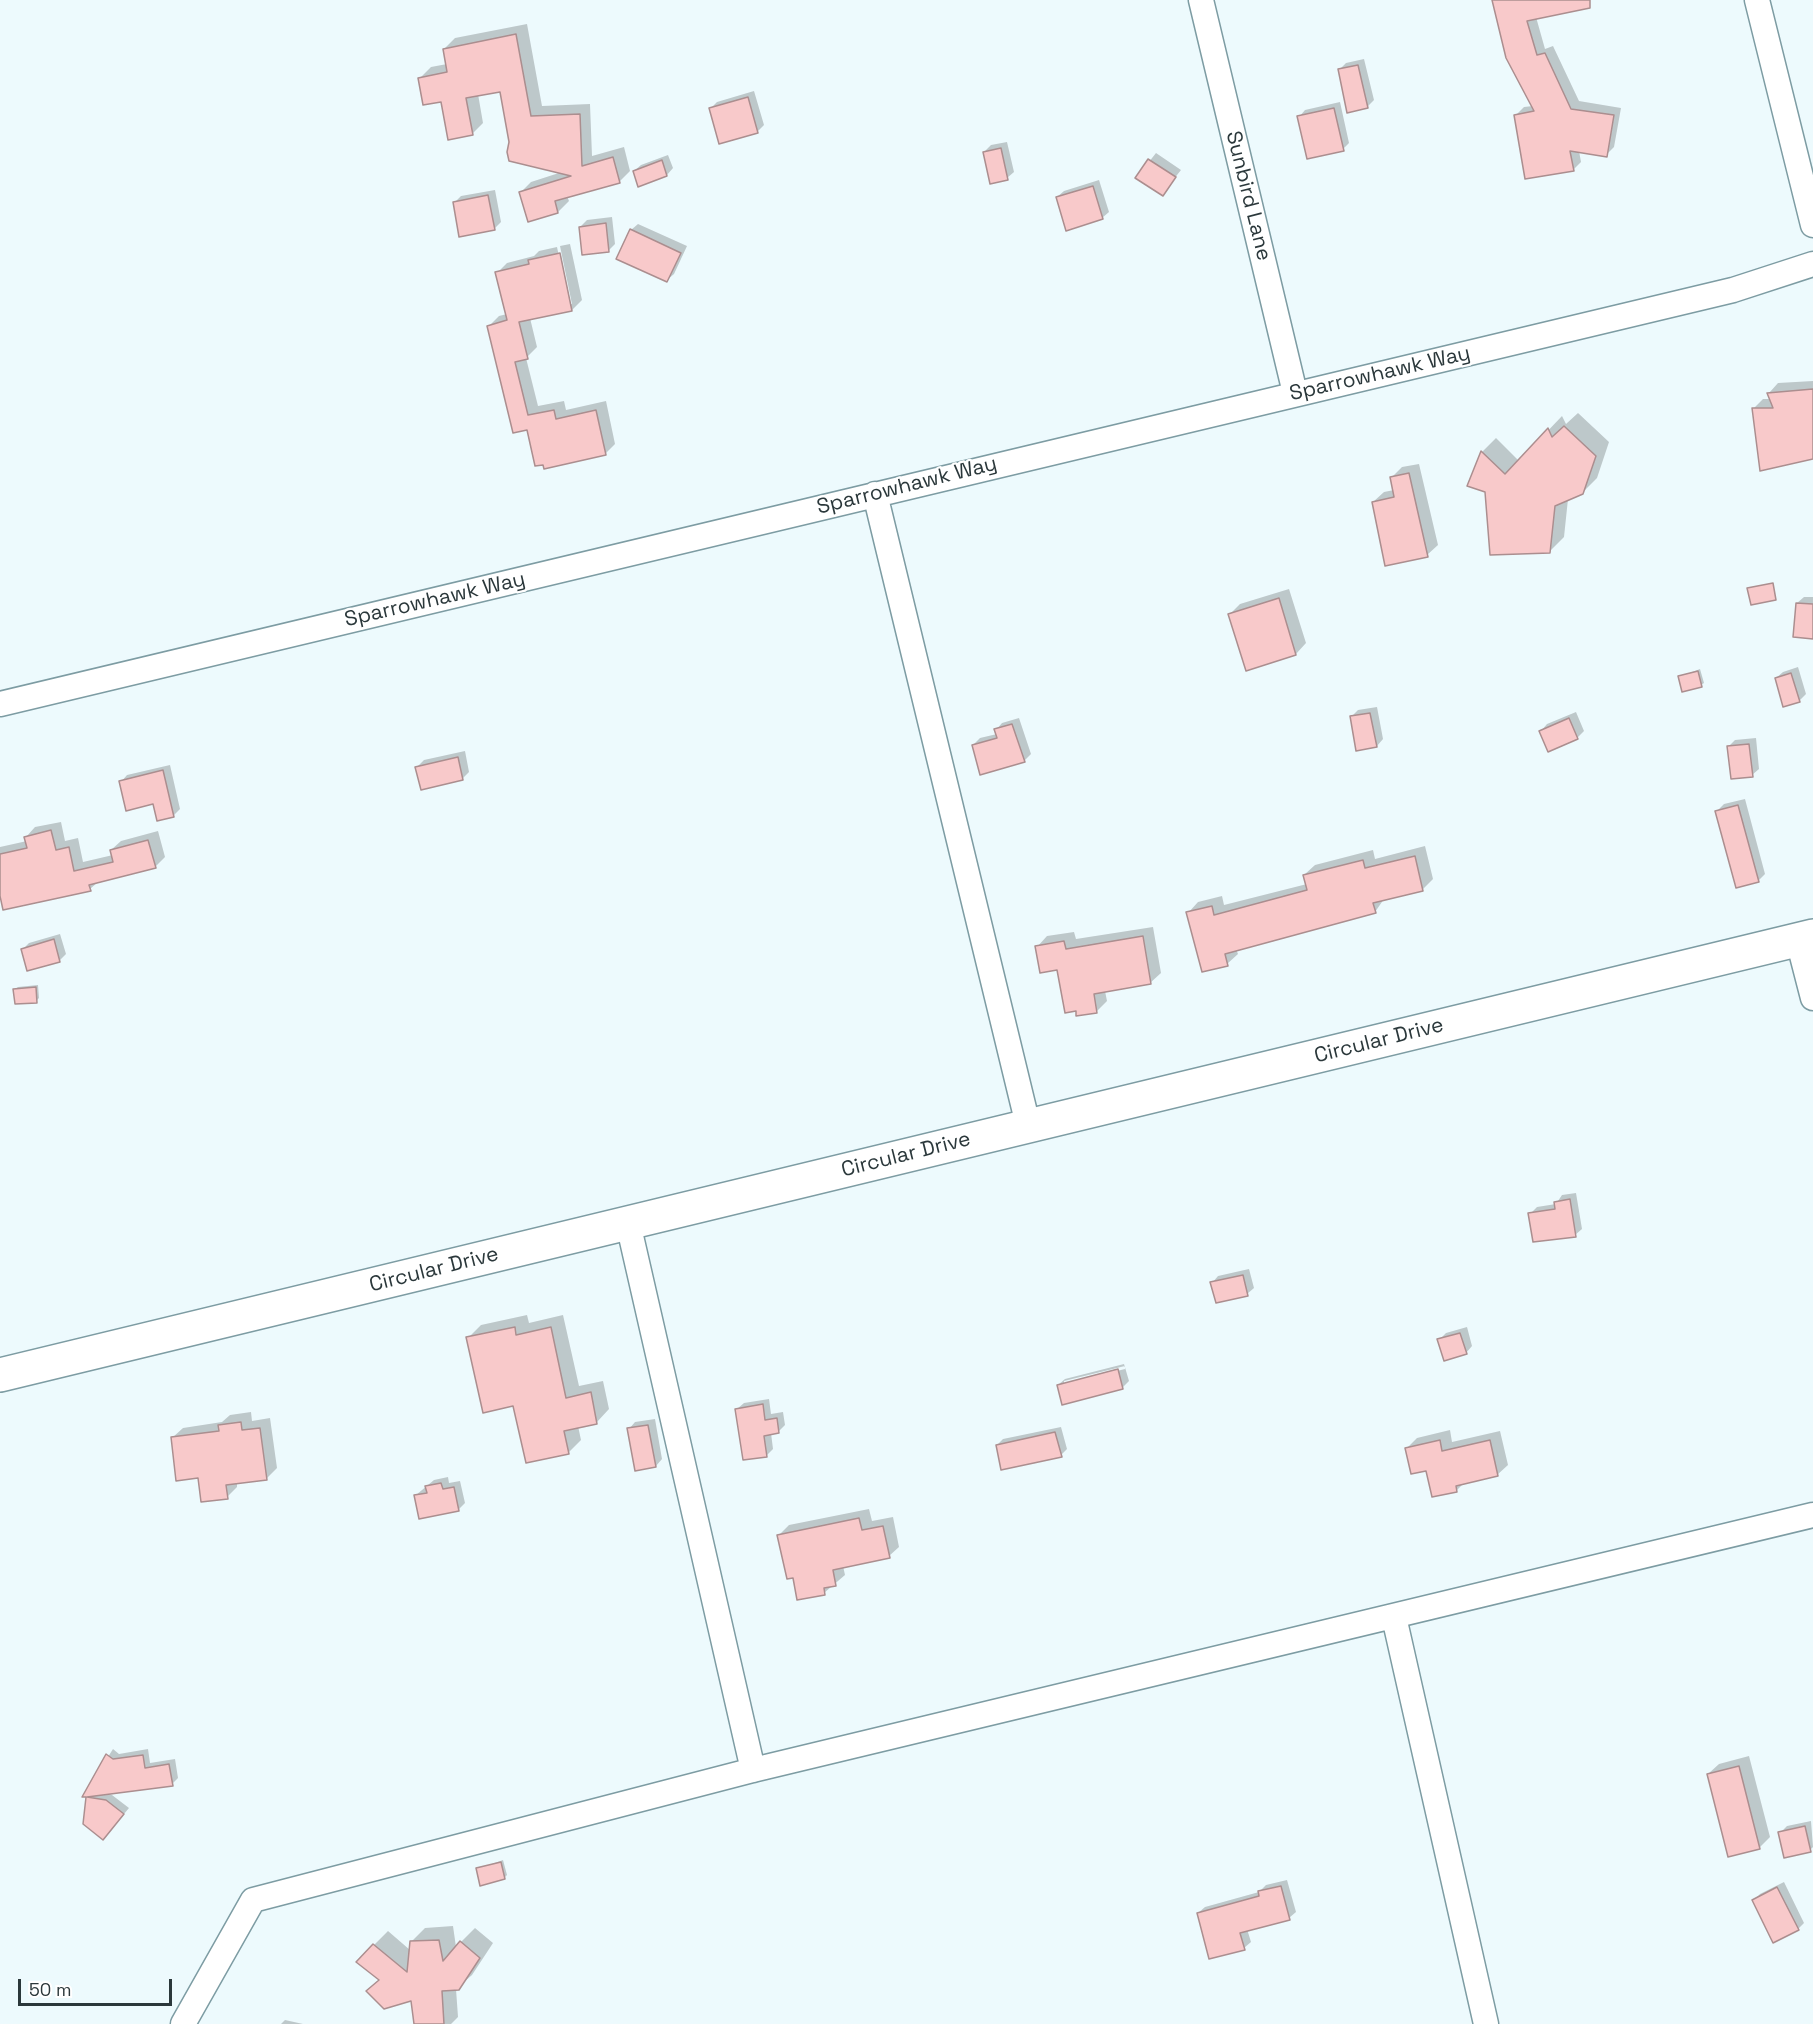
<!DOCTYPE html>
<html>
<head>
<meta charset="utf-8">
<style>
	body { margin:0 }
	#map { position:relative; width:1813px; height:2024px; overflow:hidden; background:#edfafd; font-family:"Space Grotesk",sans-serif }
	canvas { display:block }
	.scale { position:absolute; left:18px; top:1979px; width:154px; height:27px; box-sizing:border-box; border:3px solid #2b383b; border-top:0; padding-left:8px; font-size:18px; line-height:21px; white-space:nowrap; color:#2b383b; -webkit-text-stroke:4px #fff; paint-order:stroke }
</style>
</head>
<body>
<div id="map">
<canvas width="1813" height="2024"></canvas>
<div class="scale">50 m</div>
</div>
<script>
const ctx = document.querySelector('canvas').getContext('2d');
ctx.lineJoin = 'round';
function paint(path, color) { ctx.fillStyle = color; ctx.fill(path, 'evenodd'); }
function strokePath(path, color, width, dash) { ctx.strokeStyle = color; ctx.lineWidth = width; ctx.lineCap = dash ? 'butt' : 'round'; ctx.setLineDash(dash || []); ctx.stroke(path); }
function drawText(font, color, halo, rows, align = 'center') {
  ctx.font = font + ' "Space Grotesk",sans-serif'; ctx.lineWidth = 4.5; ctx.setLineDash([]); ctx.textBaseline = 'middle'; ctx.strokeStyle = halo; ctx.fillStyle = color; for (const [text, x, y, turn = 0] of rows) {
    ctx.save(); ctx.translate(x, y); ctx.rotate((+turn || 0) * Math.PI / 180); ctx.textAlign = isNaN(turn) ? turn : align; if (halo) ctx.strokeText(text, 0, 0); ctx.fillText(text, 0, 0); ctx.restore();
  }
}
const shadow = new Path2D(`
	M1494,0H1586L1536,17L1545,49L1553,46L1579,101L1621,108L1614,147L1606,155L1579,151L1581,162L1573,170L1516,115L1524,107L1533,106Z
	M527,24L542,106L590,104L592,156L624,147L630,171L619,182L567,196L569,201L558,212L520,193L531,182L562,172L511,143L501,90L478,94L483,123L472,134L420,78L431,67L447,64L444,49L455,38Z
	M1364,59L1374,100L1367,107L1339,70L1346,63Z
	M754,91L764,125L757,132L710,109L717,102Z
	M1340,102L1349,143L1343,149L1299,117L1305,110Z
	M1007,142L1014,172L1007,178L984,152L991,145Z
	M1156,153L1181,170L1162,194L1137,177Z
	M668,155L673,168L667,175L634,171L641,165Z
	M1099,180L1109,212L1102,218L1057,197L1064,191Z
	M495,190L501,222L494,229L454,203L461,196Z
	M612,217L615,244L608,251L580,227L587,220Z
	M638,224L687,246L674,274L667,280L631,230Z
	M570,244L582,300L572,310L530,318L537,347L526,358L538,406L564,401L566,410L606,401L615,444L605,454L528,428L489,326L499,316L507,314L497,273L507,263L534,256L539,251L557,247L569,304H572L560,246Z
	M1813,381V458L1753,409L1763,399H1771L1769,393L1778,383Z
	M1578,413L1609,442L1597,478L1582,493L1568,499L1564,537L1549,552L1486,491L1469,485L1482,452L1496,438L1519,461L1562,416L1566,424Z
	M1419,464L1438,545L1427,555L1373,502L1384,492L1394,490L1391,478L1402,467Z
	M1289,589L1306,643L1296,654L1230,614L1240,604Z
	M1804,597H1813V637L1797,603Z
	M1798,667L1806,694L1799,701L1776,678L1783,672Z
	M1700,669L1704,683L1701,685L1679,677Z
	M1377,707L1383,739L1377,746L1351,717L1358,710Z
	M1576,712L1584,731L1577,738L1541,731L1547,724Z
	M1019,718L1031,754L1024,761L973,745L980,738L997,734L996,730L1002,723Z
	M1756,738L1759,769L1752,775L1728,747L1735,740Z
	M465,751L469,772L463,778L417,767L424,760Z
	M170,765L180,809L173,816L121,782L127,775Z
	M1745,799L1765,874L1758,881L1717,811L1724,804Z
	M61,822L65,841L78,838L83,862L113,855L111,850L121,841L158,831L165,857L155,867L98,882L90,889L0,890V847L27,841L26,837L35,827Z
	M1425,846L1433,879L1423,889L1384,899L1375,912L1236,949L1238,954L1227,964L1188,913L1198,902L1222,896L1224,905L1307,884L1304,875L1315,865L1373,850L1375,859Z
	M1153,927L1161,973L1150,983L1105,991L1107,1001L1097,1011L1037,947L1047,936L1074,932L1076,939Z
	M60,934L66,954L59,961L23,949L29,943Z
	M38,985L39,998L36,1001L15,989L18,987Z
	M1576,1193L1582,1229L1575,1235L1530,1214L1537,1207L1556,1204L1562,1195Z
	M1249,1269L1254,1288L1247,1294L1212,1283L1218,1276Z
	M527,1315L529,1323L563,1315L579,1386L603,1381L609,1409L597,1422L578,1426L581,1440L568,1453L514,1405L468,1338L481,1325Z
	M1467,1327L1472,1346L1466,1353L1439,1340L1446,1333Z
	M1124,1364L1129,1381L1122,1388L1058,1385L1065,1379ZM1125,1366V1369L1064,1384V1381Z
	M769,1399L771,1414L783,1412L785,1425L778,1432L771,1433L773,1449L767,1455L737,1409L744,1403Z
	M251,1412L252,1421L270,1418L277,1468L267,1478L237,1482V1487L227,1497L199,1477L172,1438L183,1428L222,1422L230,1415Z
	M655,1419L662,1459L656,1466L629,1429L635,1422Z
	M1061,1427L1067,1449L1061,1455L997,1445L1003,1439Z
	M1450,1430L1452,1442L1500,1431L1508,1465L1497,1475L1465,1482L1457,1490L1427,1469L1407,1448L1417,1438Z
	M448,1477L449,1483L460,1481L465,1503L458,1510L416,1495L434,1480Z
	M869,1509L872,1521L893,1517L899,1547L889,1556L843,1566L845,1575L824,1593L779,1535L789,1525Z
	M113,1749L119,1754L148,1749L150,1763L175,1759L178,1778L172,1784L103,1793L112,1795L129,1808L109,1832L85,1823L88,1795H84Z
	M1749,1756L1770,1837L1759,1848L1708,1774L1719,1764Z
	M1811,1821L1813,1847L1810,1850L1780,1833L1787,1826Z
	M503,1860L507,1875L504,1878L478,1869Z
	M1287,1880L1296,1912L1289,1918L1247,1929L1251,1942L1244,1948L1198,1913L1205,1907L1259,1892L1266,1885Z
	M1784,1882L1804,1923L1798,1929L1754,1900L1760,1894Z
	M453,1926L456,1947L475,1928L493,1943L472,1975L456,1989L458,2017L451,2024H416L412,1999L380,1979L374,1945L388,1931L410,1950L411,1942L425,1928Z
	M285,2020L303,2024H281Z`);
const building = new Path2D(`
	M1492,0H1590V8L1527,21L1537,55L1545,53L1571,109L1614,115L1607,157L1570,151L1574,171L1525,179L1514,115L1534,111L1506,58Z
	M516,34L531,116L580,114L582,166L613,157L620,183L555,201L558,213L528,222L519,192L571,176L509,161L507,152L509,142L500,92L466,98L473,135L448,140L441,102L423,105L418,78L447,72L443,49Z
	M1358,65L1368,108L1347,113L1338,69Z
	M748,97L758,133L719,144L709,108Z
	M1334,108L1344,151L1307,159L1297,116Z
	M1001,148L1008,180L990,184L983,152Z
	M1148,159L1176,177L1163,196L1135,178Z
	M662,160L667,176L638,187L633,171Z
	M1093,186L1103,219L1066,231L1056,197Z
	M488,195L495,230L459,237L453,202Z
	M606,223L609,252L582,255L579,227Z
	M630,229L681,253L667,282L616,259Z
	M560,253L572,311L519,322L528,359L515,362L528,415L554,410L556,419L596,410L606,455L544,469L543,465L535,466L527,430L513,433L487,326L507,320L495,272L529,264L528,260Z
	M1813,389V459L1760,471L1752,408H1773L1767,393Z
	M1564,426L1596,456L1583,494L1555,506L1550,553L1490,555L1485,492L1467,486L1481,451L1505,474L1548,428L1552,437Z
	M1409,473L1428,557L1385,566L1372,502L1394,497L1390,477Z
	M1773,583L1776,600L1751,605L1747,588Z
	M1279,598L1296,655L1246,671L1228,614Z
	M1796,603L1813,604V639L1793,637Z
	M1698,671L1702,687L1682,692L1678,676Z
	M1791,673L1800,702L1783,707L1775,678Z
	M1370,713L1377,747L1356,751L1350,716Z
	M1569,718L1578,739L1548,752L1539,731Z
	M1012,724L1025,762L980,775L972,745L997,738L994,729Z
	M1749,744L1753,777L1731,779L1727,746Z
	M458,757L463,780L421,790L415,767Z
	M163,770L174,817L157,821L153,804L126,811L119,781Z
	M1738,805L1759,882L1736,888L1715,811Z
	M51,830L56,850L69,847L74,871L113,862L110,850L148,840L156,868L89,885L91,891L3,910L0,896V854L27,848L24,837Z
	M1415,856L1423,891L1373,903L1376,913L1225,954L1228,966L1202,972L1186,912L1212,906L1214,915L1307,890L1303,875L1363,860L1365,868Z
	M1143,936L1151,984L1094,994L1097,1013L1076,1016V1011L1065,1013L1057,970L1040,973L1035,946L1064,941L1066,949Z
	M54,939L60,962L27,971L21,949Z
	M36,987L37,1003L15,1004L13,989Z
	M1570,1199L1576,1237L1533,1242L1528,1213L1555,1209L1554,1202Z
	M1243,1275L1248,1296L1216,1303L1210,1282Z
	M515,1327L516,1335L551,1327L566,1398L591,1392L597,1424L564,1431L569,1454L526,1463L513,1406L483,1413L466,1337Z
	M1460,1333L1467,1354L1444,1361L1437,1339Z
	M1118,1369L1123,1389L1062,1405L1057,1385Z
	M763,1404L765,1420L777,1418L779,1433L764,1436L767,1457L743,1460L735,1409Z
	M241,1422L242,1430L260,1428L267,1480L226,1485L228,1499L201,1502L198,1478L176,1481L171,1437L219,1431L218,1425Z
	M648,1425L656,1467L635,1471L627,1428Z
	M1055,1432L1062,1457L1001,1470L996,1445Z
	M1440,1440L1442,1451L1490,1440L1498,1476L1456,1486L1457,1492L1432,1497L1426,1471L1411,1474L1405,1448Z
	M441,1483L443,1489L454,1487L459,1511L419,1519L414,1495L427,1493L425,1486Z
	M859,1518L862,1530L883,1526L890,1558L833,1570L836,1586L824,1588L825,1595L797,1600L793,1578L787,1579L777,1535Z
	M106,1754L113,1759L143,1755L145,1768L169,1764L173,1786L87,1797L106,1800L124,1814L103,1840L83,1824L86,1797H82Z
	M1739,1766L1760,1849L1728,1857L1707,1774Z
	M1805,1826L1811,1852L1784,1858L1778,1832Z
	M501,1862L505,1879L480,1886L476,1868Z
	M1281,1886L1290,1920L1240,1933L1245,1950L1209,1959L1197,1913L1259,1896L1258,1891Z
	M1777,1887L1799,1930L1773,1943L1752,1900Z
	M439,1940L443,1961L460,1941L480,1958L459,1990L442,1991L444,2024H414L411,2001L384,2009L366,1991L379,1980L356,1962L373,1944L407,1972L410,1941Z`);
const street = new Path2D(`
	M1201,0L1295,393
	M1757,0L1813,225
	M875,494L1028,1125
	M0,704L1733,290L1813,264
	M1798,940L1813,998
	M628,1223L753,1770
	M1394,1617L1486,2024
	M183,2024L253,1900L753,1770L1813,1515`);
const secondary = new Path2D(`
	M0,1375L1813,936`);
const streetNames = [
	["Sunbird Lane",1248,196,76],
	["Sparrowhawk Way",1380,374,-13],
	["Sparrowhawk Way",907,486,-14],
	["Sparrowhawk Way",435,600,-13],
	["Circular Drive",1379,1041,-14],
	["Circular Drive",906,1155,-14],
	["Circular Drive",434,1270,-14]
];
paint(shadow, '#0003');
paint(building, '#f8c9ca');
strokePath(building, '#ab8e8f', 1.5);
strokePath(street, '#7d9ca3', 27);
strokePath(secondary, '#7d9ca3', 36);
strokePath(street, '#fff', 24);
strokePath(secondary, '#fff', 33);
drawText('21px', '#2b383b', '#fff', streetNames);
</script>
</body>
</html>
